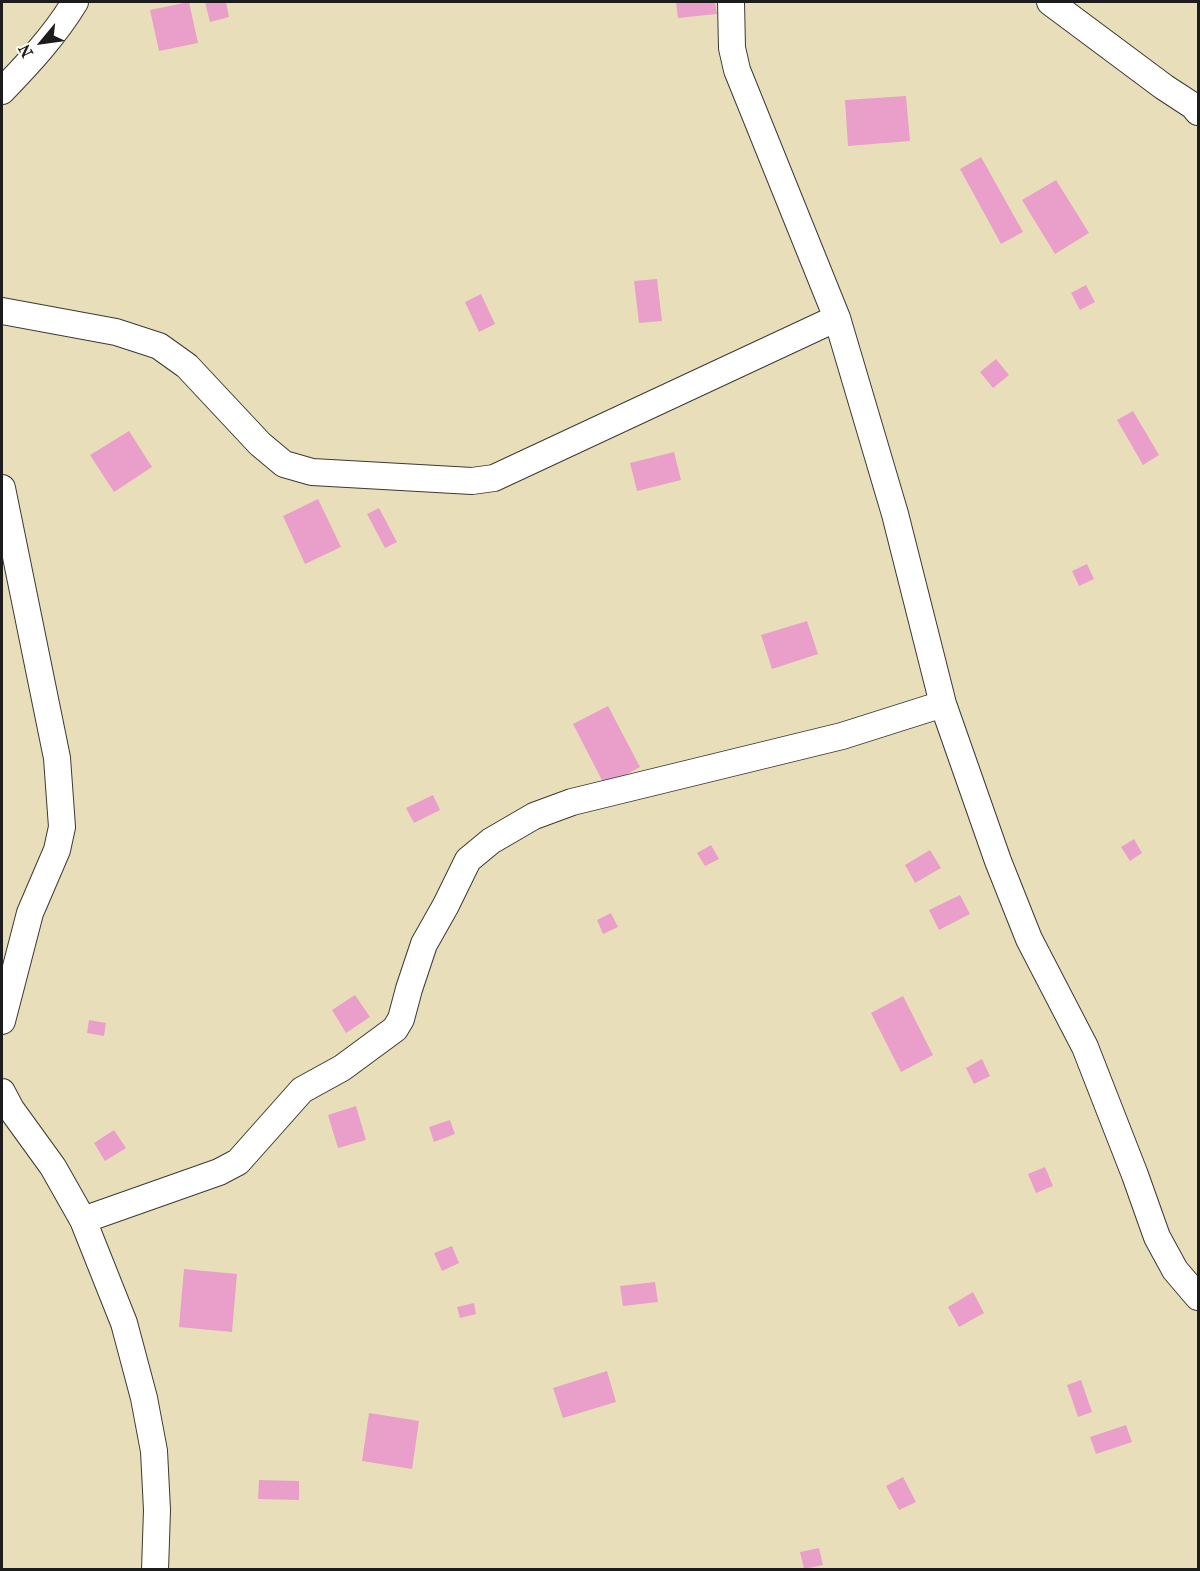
<!DOCTYPE html>
<html>
<head>
<meta charset="utf-8">
<style>
	body { margin:0 }
	#map { position:relative; width:1200px; height:1571px; overflow:hidden; background:#e8dfba; font-family:"IM FELL French Canon",serif }
	canvas { display:block }
	.frame { position:absolute; inset:0; border:3px solid #1c1c1c; pointer-events:none }
	.north { position:absolute; left:12px; top:12px; width:60px; height:60px; -webkit-text-stroke:4px #fdfcf7; paint-order:stroke; rotate:241deg; font-size:16px; font-weight:700; line-height:24px; text-align:center; color:#1c1c1c }
	.north::after { content:''; display:block; margin:auto; width:21px; height:27px; background:#1c1c1c; clip-path:polygon(50% 0,100% 100%,50% 72%,0 100%) }
</style>
</head>
<body>
<div id="map">
<canvas width="1200" height="1571"></canvas>
<div class="frame"></div>
<div class="north">N</div>
</div>
<script>
const ctx = document.querySelector('canvas').getContext('2d');
ctx.lineJoin = 'round';
function paint(path, color) { ctx.fillStyle = color; ctx.fill(path, 'evenodd'); }
function strokePath(path, color, width, dash) { ctx.strokeStyle = color; ctx.lineWidth = width; ctx.lineCap = dash ? 'butt' : 'round'; ctx.setLineDash(dash || []); ctx.stroke(path); }
const building = new Path2D(`
	M189,2L198,43L159,51L150,10Z
	M205,2H226L229,17L210,22Z
	M676,2H715L717,14L678,18Z
	M906,96L910,141L848,146L845,100Z
	M981,157L1023,232L1001,244L960,169Z
	M1056,180L1089,233L1055,254L1022,200Z
	M657,279L662,321L639,323L634,281Z
	M1086,285L1095,302L1080,310L1071,293Z
	M481,294L495,324L479,332L465,302Z
	M996,359L1009,375L993,388L980,372Z
	M1133,411L1159,455L1143,465L1117,420Z
	M129,431L152,467L114,492L90,455Z
	M674,452L681,480L637,491L630,463Z
	M318,499L341,547L305,564L283,516Z
	M379,508L397,542L385,548L367,514Z
	M1087,564L1094,579L1079,586L1072,571Z
	M807,621L818,654L772,669L761,635Z
	M608,706L640,767L605,786L573,724Z
	M433,795L440,810L414,823L406,808Z
	M1134,839L1142,853L1130,861L1121,847Z
	M711,845L719,859L705,866L697,853Z
	M930,850L941,868L915,883L905,865Z
	M960,895L970,914L939,930L929,910Z
	M611,913L618,927L603,934L597,920Z
	M355,995L370,1017L346,1033L332,1010Z
	M903,996L933,1055L901,1072L871,1013Z
	M89,1020L106,1023L104,1036L87,1033Z
	M982,1059L990,1076L974,1084L966,1068Z
	M356,1106L366,1140L338,1148L328,1115Z
	M450,1120L455,1134L434,1142L429,1127Z
	M114,1130L126,1148L105,1161L94,1143Z
	M1045,1167L1053,1186L1036,1193L1028,1174Z
	M452,1246L459,1263L442,1271L434,1253Z
	M184,1269L237,1274L232,1332L179,1327Z
	M655,1282L658,1302L623,1306L620,1286Z
	M973,1292L984,1313L959,1327L948,1307Z
	M474,1303L476,1314L460,1318L457,1307Z
	M607,1371L616,1402L563,1418L553,1388Z
	M1081,1380L1092,1412L1078,1417L1067,1385Z
	M369,1413L419,1421L412,1469L362,1461Z
	M1126,1425L1132,1442L1096,1454L1090,1437Z
	M903,1477L916,1502L899,1510L886,1486Z
	M259,1480L299,1481V1500L258,1499Z
	M819,1548L823,1565L804,1569L800,1552Z`);
const street = new Path2D(`
	M731,2L732,48L737,70L837,318L895,514L943,704L998,861L1029,939L1085,1047L1135,1175L1157,1237L1175,1270L1198,1297
	M1050,2L1164,87L1193,106L1198,112
	M2,91C29,63 55,35 75,2
	M2,311L116,332L159,346L187,366L260,444L284,464L312,472L472,481L494,478L837,318
	M2,488L57,758L62,827L57,850L30,913L2,1021
	M2,1092L11,1109L53,1167L83,1220L124,1323L144,1398L154,1451L157,1510L155,1570
	M83,1220L219,1172L238,1162L302,1090L342,1068L395,1029L401,1019L409,989L424,944L446,905L468,860L491,841L534,816L572,802L842,736L943,704`);
paint(building, '#e99fca');
strokePath(street, '#3b3934', 28);
strokePath(street, '#fff', 26);
</script>
</body>
</html>
